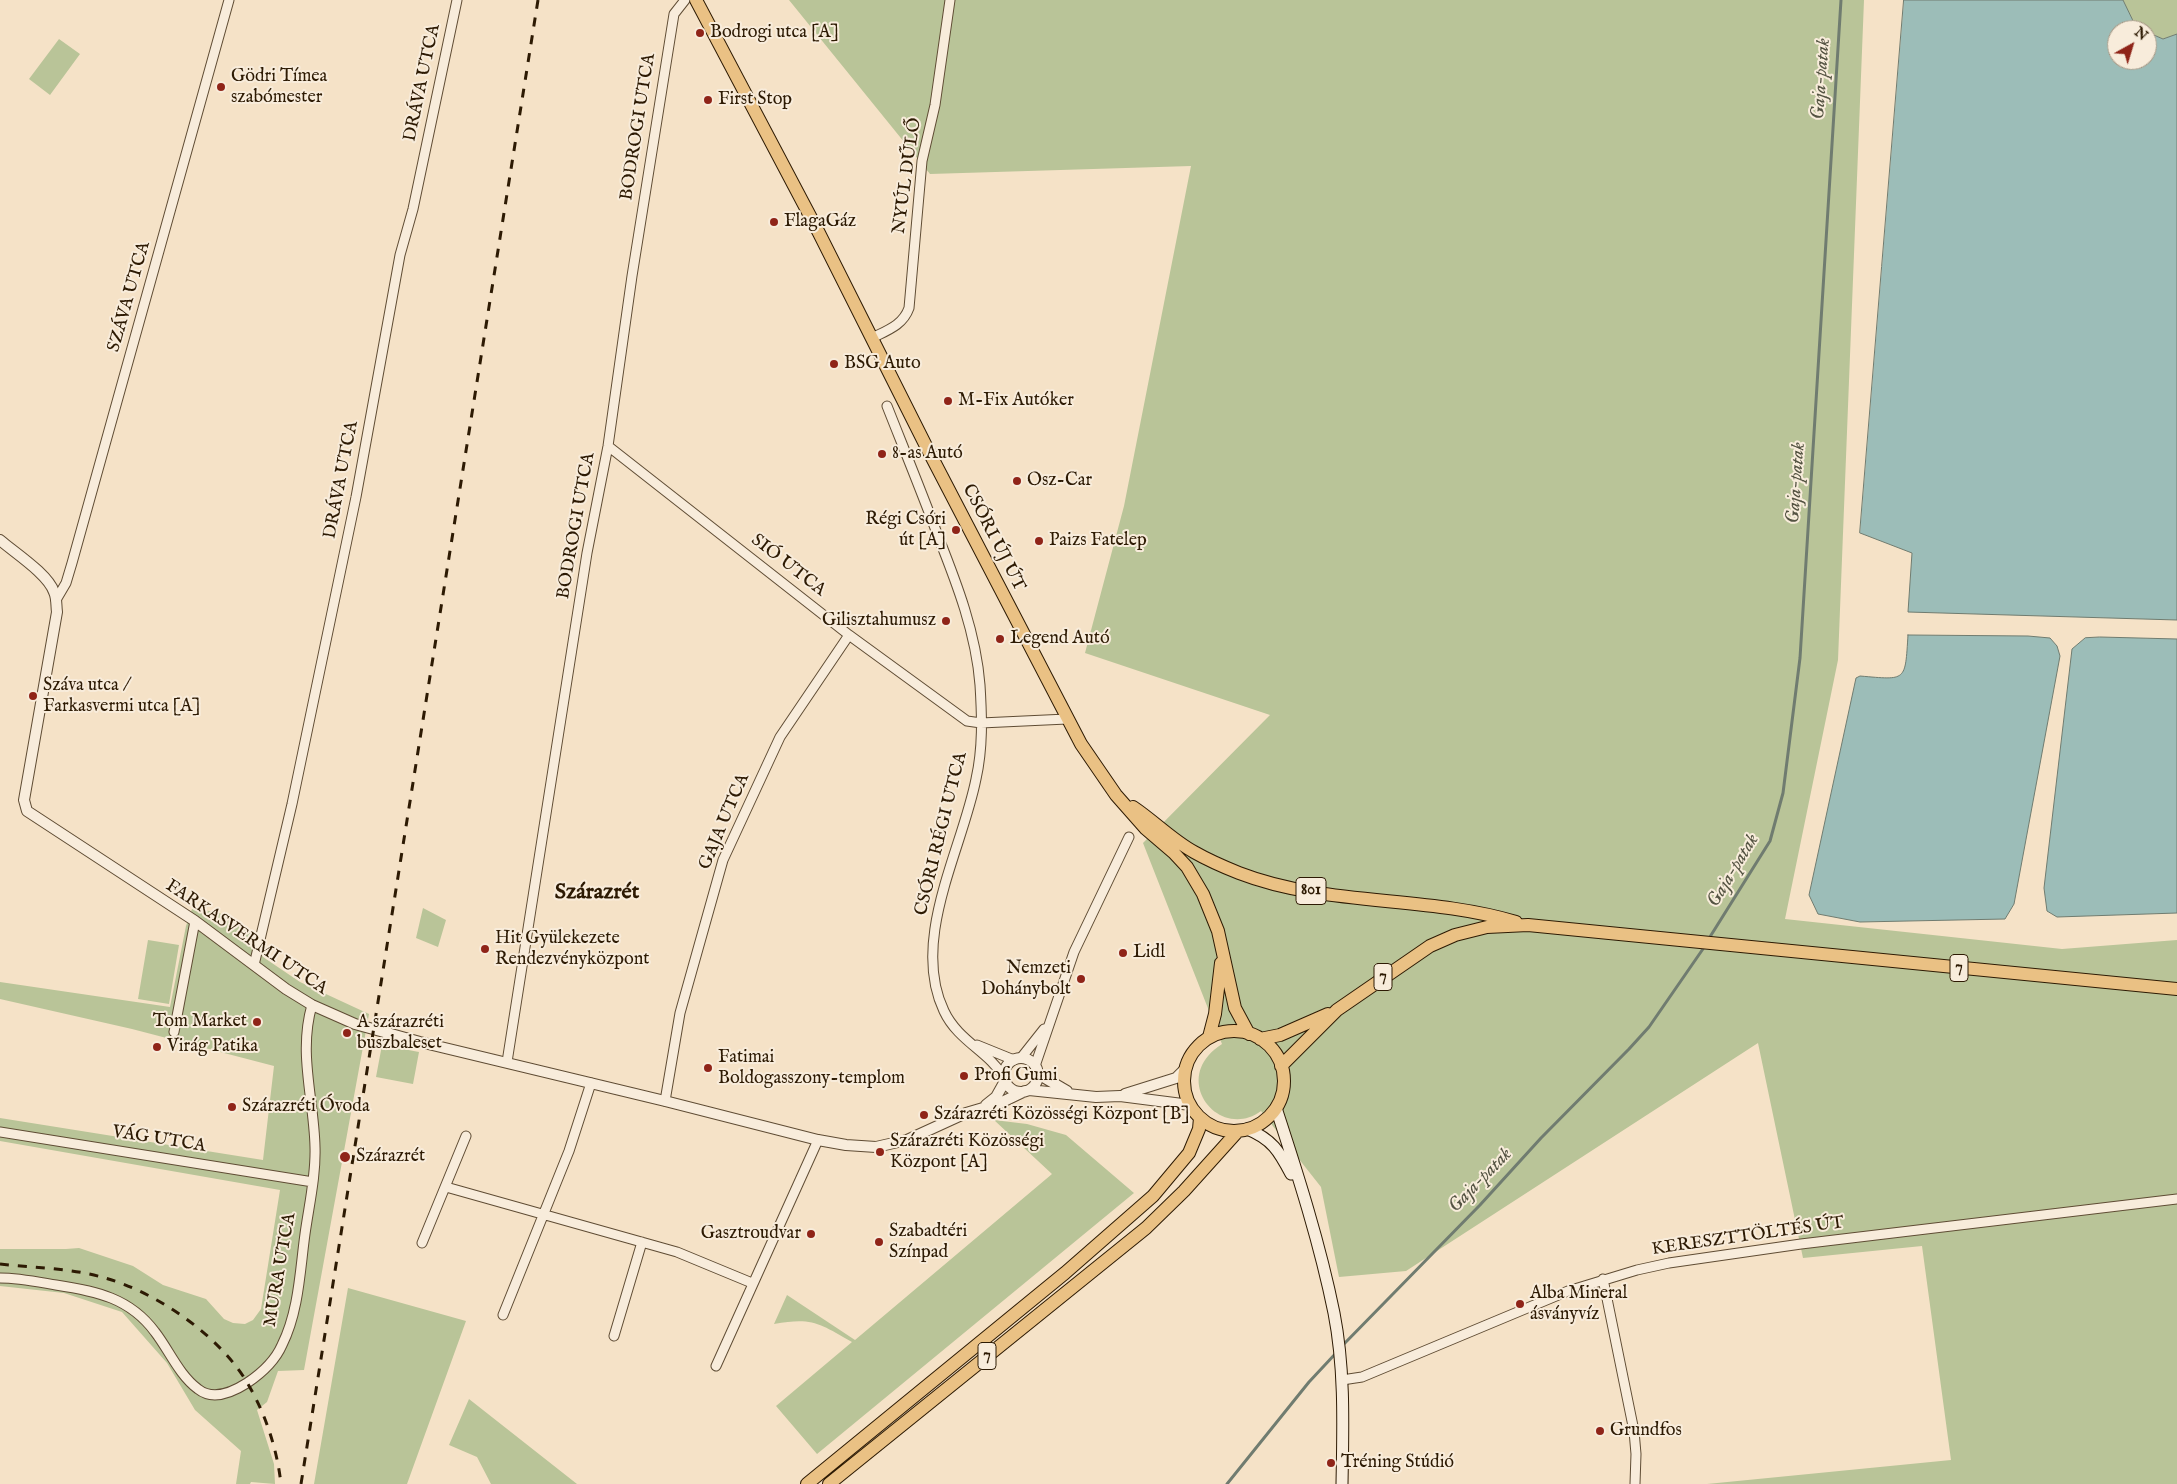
<!DOCTYPE html>
<html>
<head>
<meta charset="utf-8">
<style>
	body { margin:0 }
	#map { position:relative; width:2177px; height:1484px; overflow:hidden; background:#f5e2c7; font-family:"IM FELL English",serif }
	canvas { display:block }
	.north { position:absolute; left:2107px; top:20px; width:50px; height:50px; box-sizing:border-box; background:#f8ecdb; border:1px solid #a79885; border-radius:50%; rotate:39deg; font-size:14px; font-weight:700; line-height:20px; text-align:center; color:#2d1a03 }
	.north::after { content:''; display:block; margin:auto; width:18px; height:22px; background:#8f2418; clip-path:polygon(50% 0,100% 100%,50% 72%,0 100%) }
</style>
</head>
<body>
<div id="map">
<canvas width="2177" height="1484"></canvas>
<div class="north">N</div>
</div>
<script>
const ctx = document.querySelector('canvas').getContext('2d');
ctx.lineJoin = 'round';
function paint(path, color) { ctx.fillStyle = color; ctx.fill(path, 'evenodd'); }
function strokePath(path, color, width, dash) { ctx.strokeStyle = color; ctx.lineWidth = width; ctx.lineCap = dash ? 'butt' : 'round'; ctx.setLineDash(dash || []); ctx.stroke(path); }
function drawText(font, color, halo, rows, align = 'center') {
  ctx.font = font + ' "IM FELL English",serif'; ctx.lineWidth = 4; ctx.setLineDash([]); ctx.textBaseline = 'middle'; ctx.strokeStyle = halo; ctx.fillStyle = color; for (const [text, x, y, turn = 0] of rows) {
    ctx.save(); ctx.translate(x, y); ctx.rotate((+turn || 0) * Math.PI / 180); ctx.textAlign = isNaN(turn) ? turn : align; if (halo) ctx.strokeText(text, 0, 0); ctx.fillText(text, 0, 0); ctx.restore();
  }
}
const green = new Path2D(`
	M789,0H1864L1838,660L1785,919L2062,949L2177,940V1484H1707L1951,1460L1922,1246L1803,1258L1758,1043L1406,1271L1339,1277L1321,1187L1261,1111C1219,1142 1168,1078 1222,1044L1143,843L1270,715L1085,653L1124,506L1191,166L930,174Z
	M2123,0H2177V34L2163,39L2136,27Z
	M59,39L80,54L50,95L29,79Z
	M423,908L446,920L438,947L416,938Z
	M192,909L218,912L254,935L263,957L300,982L369,1014L304,1370L278,1371L267,1402L257,1410L274,1464L275,1484L251,1482L250,1484H236L241,1451L195,1410L167,1363L122,1312L64,1293L0,1286V1249H66L79,1248L133,1266L163,1285L206,1299L224,1319L233,1323L245,1324L253,1320L261,1309L280,1190L0,1141V1118L263,1160L274,1066L132,1029L0,999V982L170,1007L186,926Z
	M148,940L179,945L169,1004L138,999Z
	M382,1045L419,1052L413,1084L376,1077Z
	M994,1120L1027,1124L1066,1135L1134,1193L817,1454L776,1406L852,1342C819,1323 812,1317 774,1324L787,1295L855,1340L1052,1174Z
	M348,1288L466,1321L407,1484H314Z
	M469,1399L577,1484H491L477,1457L449,1445Z`);
const water = new Path2D(`
	M1904,0H2123L2136,27L2143,30H2117V60H2147V32L2163,39L2177,34V620L1908,612L1912,553L1860,533Z
	M1908,635L2028,636L2050,638L2057,646L2060,656L2014,904L2005,919L1860,922L1818,914L1809,895L1856,678L1860,676C1907,680 1905,682 1908,635Z
	M2100,637L2177,639V913L2057,917L2047,911L2044,888L2072,649L2085,638Z`);
const stream = new Path2D(`
	M1708,940L1770,841L1783,793L1800,658L1841,0
	M1342,1346L1480,1205L1541,1138L1629,1049L1649,1027L1705,946
	M1227,1484L1309,1382L1337,1352`);
const minor = new Path2D(`
	M872,338C888,330 903,325 909,308L922,161L935,105L950,0
	M887,406C904,449 922,493 938,536C957,584 976,633 980,685C982,717 983,748 976,779C962,850 910,940 944,1011C958,1041 988,1051 1004,1077
	M608,446L849,635L967,721L981,723L1067,719
	M56,600L66,583L72,563L229,0
	M254,965L292,804L356,497L400,255L413,209L457,0
	M174,1032L195,921
	M977,1045L1014,1060
	M1021,1058L1044,1029
	M507,1062L587,553L608,446L632,276L674,14L685,0
	M1035,1066L1074,952L1129,837
	M665,1101L680,1013L723,860L780,737L849,635
	M0,1132L313,1182
	M446,1187L677,1252L752,1283
	M422,1243L466,1136
	M0,1278C19,1278 38,1282 56,1285C96,1291 130,1298 155,1332C169,1350 179,1375 198,1389C213,1401 233,1392 247,1383C262,1373 275,1361 282,1345C299,1311 300,1270 305,1234C309,1205 316,1176 315,1147C314,1099 298,1053 312,1005
	M1603,1279L1634,1431L1636,1454L1635,1484
	M503,1315L569,1151L591,1083
	M614,1336L642,1242
	M716,1366L818,1140
	M1342,1380L1362,1377L1568,1291L1637,1270L1669,1263L1801,1244L2177,1199`);
const tertiary = new Path2D(`
	M0,540C15,553 48,574 54,592C57,598 56,605 57,612L24,800L27,811L195,921L286,989L312,1005L355,1024L420,1042L665,1101L818,1140L846,1145L876,1147L907,1140L966,1113L1000,1103L1025,1091
	M1004 1075a17 17 0 1 1 34 0a17 17 0 1 1-34 0Z
	M1038,1074L1067,1091
	M1029,1090L1096,1097L1120,1096L1190,1105
	M1125,1094L1176,1078L1185,1069
	M986,1105L996,1097L1005,1081`);
const secondary = new Path2D(`
	M1276,1108C1298,1175 1320,1244 1334,1313C1345,1369 1343,1427 1342,1484
	M1247,1129C1272,1139 1279,1151 1291,1174`);
const primary = new Path2D(`
	M696,0L819,233L926,446L1081,744L1116,795L1146,829L1174,853L1187,867L1203,894L1218,931L1235,1008L1249,1034
	M1133,807C1154,821 1172,840 1194,852C1208,860 1224,867 1239,873C1327,907 1426,895 1516,922
	M1184 1081a50 50 0 1 1 100 0a50 50 0 1 1-100 0Z
	M1209,1037L1215,1014L1221,963
	M1260,1039L1280,1035L1328,1014
	M1281,1066L1337,1010L1430,946L1455,935L1487,927L1528,925L2177,989
	M807,1484L1065,1273L1153,1196L1189,1153L1199,1129L1200,1118
	M829,1484L1146,1228L1184,1191L1238,1131`);
const rail = new Path2D(`
	M0,1264C34,1268 72,1268 105,1278C158,1293 220,1336 248,1384C266,1415 277,1449 281,1484
	M301,1484L538,0`);
const markers = [
	[700,33,5,"#8f2418"],
	[221,87,5,"#8f2418"],
	[708,100,5,"#8f2418"],
	[774,222,5,"#8f2418"],
	[834,364,5,"#8f2418"],
	[948,401,5,"#8f2418"],
	[882,454,5,"#8f2418"],
	[1017,481,5,"#8f2418"],
	[956,530,5,"#8f2418"],
	[1039,541,5,"#8f2418"],
	[946,621,5,"#8f2418"],
	[1000,639,5,"#8f2418"],
	[33,696,5,"#8f2418"],
	[485,949,5,"#8f2418"],
	[1123,953,5,"#8f2418"],
	[1081,979,5,"#8f2418"],
	[257,1022,5,"#8f2418"],
	[347,1033,5,"#8f2418"],
	[157,1047,5,"#8f2418"],
	[708,1068,5,"#8f2418"],
	[964,1076,5,"#8f2418"],
	[232,1107,5,"#8f2418"],
	[924,1115,5,"#8f2418"],
	[880,1152,5,"#8f2418"],
	[345,1157,6,"#8f2418"],
	[811,1234,5,"#8f2418"],
	[879,1242,5,"#8f2418"],
	[1520,1304,5,"#8f2418"],
	[1600,1431,5,"#8f2418"],
	[1331,1463,5,"#8f2418"]
];
const shields = [
	[1311,891,30],
	[1959,968,18],
	[1383,977,18],
	[987,1356,18]
];
const shieldNames = [
	["801",1311,891],
	["7",1959,968],
	["7",1383,977],
	["7",987,1356]
];
const poiNames = [
	["Bodrogi utca [A]",710,33],
	["Gödri Tímea",231,77],
	["szabómester",231,98],
	["First Stop",718,100],
	["FlagaGáz",784,222],
	["BSG Auto",844,364],
	["M-Fix Autóker",958,401],
	["8-as Autó",892,454],
	["Osz-Car",1027,481],
	["Régi Csóri",946,520,"right"],
	["út [A]",946,541,"right"],
	["Paizs Fatelep",1049,541],
	["Gilisztahumusz",936,621,"right"],
	["Legend Autó",1010,639],
	["Száva utca /",43,686],
	["Farkasvermi utca [A]",43,707],
	["Hit Gyülekezete",495,939],
	["Rendezvényközpont",495,960],
	["Lidl",1133,953],
	["Nemzeti",1071,969,"right"],
	["Dohánybolt",1071,990,"right"],
	["Tom Market",247,1022,"right"],
	["A szárazréti",357,1023],
	["buszbaleset",357,1044],
	["Virág Patika",167,1047],
	["Fatimai",718,1058],
	["Boldogasszony-templom",718,1079],
	["Profi Gumi",974,1076],
	["Szárazréti Óvoda",242,1107],
	["Szárazréti Közösségi Központ [B]",934,1115],
	["Szárazréti Közösségi",890,1142],
	["Központ [A]",890,1163],
	["Szárazrét",356,1157],
	["Szabadtéri",889,1232],
	["Színpad",889,1253],
	["Gasztroudvar",801,1234,"right"],
	["Alba Mineral",1530,1294],
	["ásványvíz",1530,1315],
	["Grundfos",1610,1431],
	["Tréning Stúdió",1341,1463]
];
const streetNames = [
	["DRÁVA UTCA",423,83,-78],
	["BODROGI UTCA",639,127,-81],
	["NYÚL DŰLŐ",908,176,-82],
	["SZÁVA UTCA",130,297,-74],
	["DRÁVA UTCA",342,480,-79],
	["BODROGI UTCA",577,526,-80],
	["CSÓRI ÚJ ÚT",993,538,63],
	["SIÓ UTCA",788,566,38],
	["GAJA UTCA",725,822,-67],
	["CSÓRI RÉGI UTCA",942,834,-76],
	["FARKASVERMI UTCA",246,938,34],
	["VÁG UTCA",159,1140,9],
	["KERESZTTÖLTÉS ÚT",1748,1237,-8],
	["MURA UTCA",281,1270,-80]
];
const waterNames = [
	["Gaja-patak",1822,79,-86],
	["Gaja-patak",1797,483,-86],
	["Gaja-patak",1734,871,-59],
	["Gaja-patak",1481,1181,-46]
];
const districtNames = [
	["Szárazrét",597,893]
];
paint(green, '#b9c498');
paint(water, '#9cbdb8');
strokePath(water, '#707c70', 1);
strokePath(stream, '#707c70', 3);
strokePath(minor, '#5f4c34', 11);
strokePath(tertiary, '#5f4c34', 12);
strokePath(secondary, '#2d1a03', 13);
strokePath(primary, '#2d1a03', 14);
strokePath(minor, '#f8ecdb', 9);
strokePath(tertiary, '#f8ecdb', 10);
strokePath(secondary, '#f8ecdb', 11);
strokePath(primary, '#eac184', 12);
strokePath(rail, '#2d1a03', 3, [9, 9]);
for (const [x, y, r, color] of markers) { const dot = new Path2D(); dot.arc(x, y, r, 0, 2 * Math.PI); ctx.fillStyle = color; ctx.fill(dot); strokePath(dot, '#f8ecdb', 2); }
for (const [x, y, w] of shields) { const box = new Path2D(); box.roundRect(x - w / 2, y - 13.5, w, 27, 4); ctx.fillStyle = '#f8ecdb'; ctx.fill(box); strokePath(box, '#2d1a03', 1); }
drawText('bold 16px', '#2d1a03', null, shieldNames);
drawText('18px', '#2d1a03', '#f8ecdb', poiNames, 'left');
drawText('18px', '#2d1a03', '#f8ecdb', streetNames);
drawText('italic 19px', '#545342', '#f8ecdb', waterNames);
drawText('bold 22px', '#2d1a03', '#f8ecdb', districtNames);
</script>
</body>
</html>
